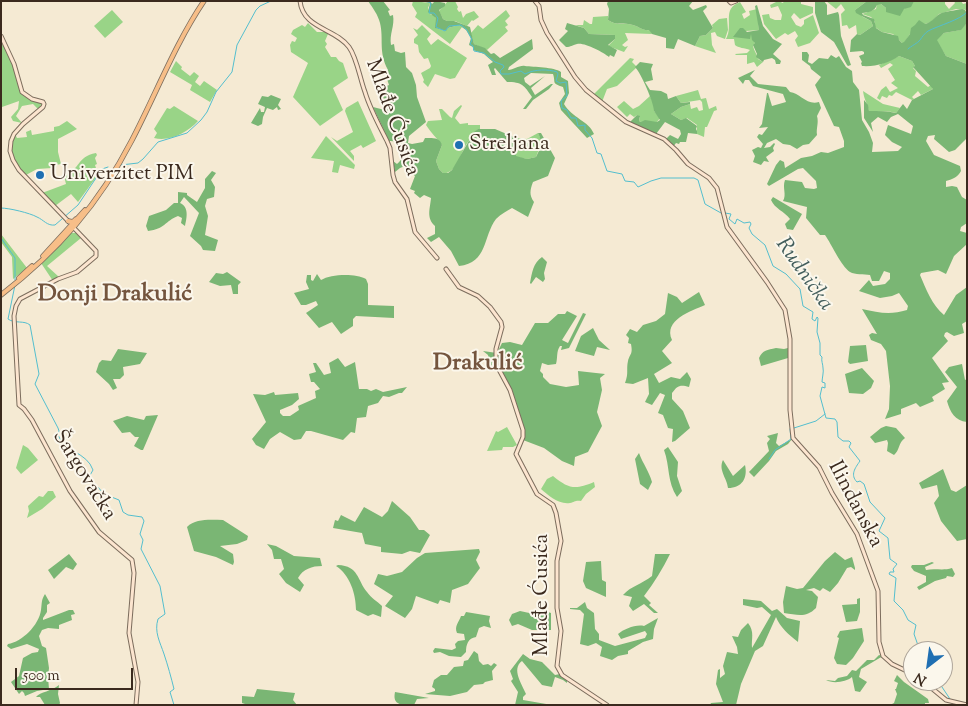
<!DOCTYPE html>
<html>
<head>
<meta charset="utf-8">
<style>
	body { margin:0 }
	#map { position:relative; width:968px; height:706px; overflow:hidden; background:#f5ead3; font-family:"Sorts Mill Goudy",serif }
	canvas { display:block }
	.frame { position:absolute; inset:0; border:2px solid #3b2a1e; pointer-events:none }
	.north { position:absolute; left:903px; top:641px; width:50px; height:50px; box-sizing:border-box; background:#fbf7ec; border:1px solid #aea59a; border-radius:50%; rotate:210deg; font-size:14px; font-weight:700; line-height:20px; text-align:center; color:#3b2a1e }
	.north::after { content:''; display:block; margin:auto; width:18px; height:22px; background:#1f6fb2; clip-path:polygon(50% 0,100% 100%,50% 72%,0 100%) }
	.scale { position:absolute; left:15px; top:668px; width:118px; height:22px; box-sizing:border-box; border:2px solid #3b2a1e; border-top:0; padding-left:6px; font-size:15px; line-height:18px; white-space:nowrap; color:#3b2a1e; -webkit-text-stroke:4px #fbf7ec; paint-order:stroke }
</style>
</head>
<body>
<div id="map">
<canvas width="968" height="706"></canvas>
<div class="frame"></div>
<div class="north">N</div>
<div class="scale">500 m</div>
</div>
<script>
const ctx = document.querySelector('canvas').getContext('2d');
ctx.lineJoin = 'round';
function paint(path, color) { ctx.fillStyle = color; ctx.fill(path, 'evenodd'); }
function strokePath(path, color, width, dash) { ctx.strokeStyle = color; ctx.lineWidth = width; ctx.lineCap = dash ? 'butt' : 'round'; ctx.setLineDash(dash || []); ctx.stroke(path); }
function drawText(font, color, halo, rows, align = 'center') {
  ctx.font = font + ' "Sorts Mill Goudy",serif'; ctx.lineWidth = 4; ctx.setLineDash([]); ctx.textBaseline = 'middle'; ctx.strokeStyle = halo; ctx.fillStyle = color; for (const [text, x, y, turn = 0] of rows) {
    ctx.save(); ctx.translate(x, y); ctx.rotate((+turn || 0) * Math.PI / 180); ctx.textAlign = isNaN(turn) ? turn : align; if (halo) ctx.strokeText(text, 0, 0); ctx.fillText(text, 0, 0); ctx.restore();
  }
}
const green = new Path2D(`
	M413,1L430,3L428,8L431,15H434L436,18V28L445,31L448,28L459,25L462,27L450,44L415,17L417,13L412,5Z
	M448,1H455L458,7L457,9L459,12L461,11L463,18L466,14L474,11L479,17L473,21L472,20L467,26L455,21H447L443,19L439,11Z
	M778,1L783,3L784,1H801V4L813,7V13L800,19L794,13L791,17L796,25L801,27L804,24V20L813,15L819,33L810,43L798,47L795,40L798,36L795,31L788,35L785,33L776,39L764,24L762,15L769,14L770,18L775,20H781L782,15L778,6L771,8L770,5Z
	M826,1H867L855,10L863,17L871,21L873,26L860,35L857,34L856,25L849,29L847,25L842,26L841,14L845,10L841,4L836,9Z
	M914,1H945V4L949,9L955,3L954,1H961L963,4L967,3V11L964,9H956L939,14L931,22L925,24L910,34L904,43H902L893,34L882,32L875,27V22L871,17L862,14L876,9L877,4H881L886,8V12L904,9Z
	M740,2L746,12L742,14L744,19L750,15L749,11L757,9L759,30L746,31L744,38H750V34H752V38L755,43L753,46C754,51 757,54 758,59L763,62L757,67L754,62L747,64V55H736L735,54L747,53L750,50C745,48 738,48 735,45L734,39H726C734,25 721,9 740,2Z
	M112,10L123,22L105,38L94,26Z
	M506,10L510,16L505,21L508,25L505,27L508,31L487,50L474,44L471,33L478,25L483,29Z
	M608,16V20C616,26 624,22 633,25C640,27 643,31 650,30L652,34L625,33L628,40L622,45L625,47L628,46L624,52L608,46L615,39V35L589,34L584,28L575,25H583L584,20L590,24H592L593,17Z
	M727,18L728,30L725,39L717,36L715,32L711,33L712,45L716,53L695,46L700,36L706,35L713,28L712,25L719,19Z
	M308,23L317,32H325L328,34L325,41L327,44L325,47L331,57H336L339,61L343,63L348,78L333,88L343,110L320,126L293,97L308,63L291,52L290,45L292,41L295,42L297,38L291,34L293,30L302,25L305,27Z
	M967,23V64L946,56L936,40L944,33L960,30Z
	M422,25L431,34L427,39L431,45L438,39L467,58L455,78L450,79L435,74L428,87L423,82L424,80L421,73L430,68L431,66L428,58L424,59L419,52L418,45L414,43V39L418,35L413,28L417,30Z
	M4,44L18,77L21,92L24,96L42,104L38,109L33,104L22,106L16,116L22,123L13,121L11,117L18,109L19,101L2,107L1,105V46Z
	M899,56L912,61L915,66L913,68L916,71L915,76L928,87L931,85L933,89L921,95L918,91L912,97L914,99L912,100L896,92L892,96L889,95L887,98L882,96L880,100L877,98L881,90L886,86L890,92L898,88L891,83L895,80L888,69L893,65L890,63L881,68L879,65Z
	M630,58L634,59L632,62L636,66V68L617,86L607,89L602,102L593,95Z
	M176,61L182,67L181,69L190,76L194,72L199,76L195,82L200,86L204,81L217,90L210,102L190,90L192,85L170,72Z
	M698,90L701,99L706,98L709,109L716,106L717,110L714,111L707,127H705L704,137L697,134V125L687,118L681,120L671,114L681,107L690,104L691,109L697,107L699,111L703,110L702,102L700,100L681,103L676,96Z
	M863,91L883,104L900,108L896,113C886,110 878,113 869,111C867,103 864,99 863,91Z
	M650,96L654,105V111L660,118L657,122H641L639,121L640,117L637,115L634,117L630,114L627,117L617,107L624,101L633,109L639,106Z
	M358,101L376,141L363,148L361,145L350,151L354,156V161L331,137L337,141L353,132L345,111L346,108Z
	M461,105L462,106L455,118L460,124L468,123V125H480V129H478C473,136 465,144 462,153C458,162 455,171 444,174L439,169L436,161L442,145C437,138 431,133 426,125L428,121L442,120L439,109H442L450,117L452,118L454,111Z
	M174,106L198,121C187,133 169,142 154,138L157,133L154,129L167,108L170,109Z
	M67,121L77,129L58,139V152L61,164L51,166L52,168L37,169L26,175C13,161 8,153 15,134L17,138L27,137L26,132L31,130L32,135L54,131V127L59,126Z
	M538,133L542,141L536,157L527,159L516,157V138L527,139Z
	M326,136L355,165L354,169L340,165L338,173L332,172L334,161L311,158Z
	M96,153L97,155L95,158L97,164L95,165L96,168L91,170L93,173L97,176L78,202L71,194L55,206L42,193L66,184L64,176C81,169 76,157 96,153Z
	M71,233H76L81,238L47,266L59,277L53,281L41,263Z
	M1,234L27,268L13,279L12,257L1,242Z
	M507,427L517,445L513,447H503L502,450L487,451L496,431L498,432Z
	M23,445L28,448L38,460L21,474L16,468Z
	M553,476C569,489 575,490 594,482L595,487L586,494L581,501C575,500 575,502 570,503C559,505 548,495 541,489L547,479Z
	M48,491H53L56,497L42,509L27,518L29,511L28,506L39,496L43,497Z`);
const forest = new Path2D(`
	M368,1H383L390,10L388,11L390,16L393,15C395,26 389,34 391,45L394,44L395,51L401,53L405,52L406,67L412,73L416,85L417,97L426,122L409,136L408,143L412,144L423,142L425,138C432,138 440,137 442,145L436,161L439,169L443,173H448L452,170L474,132L478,129H495L516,138V156L527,159L536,157C541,147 543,143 538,133H541L555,158L548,176L533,182C530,190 529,195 534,202L528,217L512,208C507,211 501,214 496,219C483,236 488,263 459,266L451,251L439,237L431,242L427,238L435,234V226C426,218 430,209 431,198L424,195L420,198L414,193L415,191L410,189L415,176L405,166L400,168L395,172L393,161L397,164C409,154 404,140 389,141L373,107L385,110L386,106C385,100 382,96 380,89L389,85L385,73L388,70C378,51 384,40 380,23C378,15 373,8 368,1Z
	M420,1H430L432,4L435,1L445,3V6L439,10L443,19L447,21H454L470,27L474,44L485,48L491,54L494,53L500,58L532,39L533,49L509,67L508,70C514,70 519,65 525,66C534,67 554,67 561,72V77L568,81L569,93L564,104C572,118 589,121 594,134L587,138L561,110L559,103L565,94L563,87C551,83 556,83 553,74L531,73L524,78L525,82L530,86L545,76L531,88L535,95L551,84H553L549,89L533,100L526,109H523L532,97C524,85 522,82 507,82L495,68L494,69L496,75H492L488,65L493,62L484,54L473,50V47L469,45L471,38L466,30L459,25L448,28L446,31L435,28L436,18L428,12L430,3Z
	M608,1H693L689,6L693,10L706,5L707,7L703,11L713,28L706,35L700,36L695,46L678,39L674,49L666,48V38L652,34L649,30C643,31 640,27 633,25C624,22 616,26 608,20L609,9L607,4Z
	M815,1H824L827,5V15L838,12L839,15L841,36L851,65L848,66L847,65L834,42L821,32L815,13Z
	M867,1H914L911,7L904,9L900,16L886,12V8L881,4L877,5C874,12 869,12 862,13L863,15L874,19L876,28L882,32L898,36L899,40L902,43L904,42L910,34L911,28L915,25L919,20L925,24C932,22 933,19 938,15C942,12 946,12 950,11C964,9 967,4 967,23L961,30L944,33L937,40L946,56L967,64V138L955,150L949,152L934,139L935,135L928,136L926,141L934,155L960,166L961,171C958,177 953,179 946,181V187L952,186L957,187L962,197L967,200V223L961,227L960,231L967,233V244L954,256L946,274L938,270L921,273L920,275C926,289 932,305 944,315L956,295L967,287V321L962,324L964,333L954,336L947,332L945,333L944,336L948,341L932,358L949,382L942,383L945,389L932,397L934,401L920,407L916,403L901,409V414L885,419L889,409L890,386L886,351L881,344L871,340L869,335L872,333L877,334L862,309C879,313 891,315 907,310L908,306L899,293L892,296L880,298L859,291L869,280L873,286L885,284L890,279V273L884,271L879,281H872L870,275C864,274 855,275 850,272C841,266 832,245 825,235H820L806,218L807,207L783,201C787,194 782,188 785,180L802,182L805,188L814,189L817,188L816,181L803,168L798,169L769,186L767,184L776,165L780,160L784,162L785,168L801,158L812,156L821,152L828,153L844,147V141L839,127L834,126L815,85L821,77L811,69L810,66L802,60V52H807L809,55L808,62L812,64L819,58L828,59L831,55L836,58L839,56L846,67L852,71L853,82L859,90L862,120L869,132L873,143L872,152L898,151L902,147L892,142L885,135L888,125L911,134L913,126L898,114L891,117L887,122L878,117L871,123L873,132L864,118V100L868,105L869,111C878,111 887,111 896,113L903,104L907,109L912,100L933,89L913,67L915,66L912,61L899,56C889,63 875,67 862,66L861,63L862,62L859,56L864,54V52L862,51L850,52L851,40L857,34L860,35L873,26L871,21L856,13L855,10Z
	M757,5L763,26L773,39L782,44L773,54L781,61L780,64H776L775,60L772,58L764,60L763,62L756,57L757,54L753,45L755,43L752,40L751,34L750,39L733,37L740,28H743L747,32L759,30L755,6Z
	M567,23L584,28L589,34L615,35V39L608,45L617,50L614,57L610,55L609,57C603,52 584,42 577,44C572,45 571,47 566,47L559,40L568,31L565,29Z
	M640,62L653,64L651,69L653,80L645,82L650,90L661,91L667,94L668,99L676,96L681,103L690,102V104L681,107L671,114L681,120L686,118L697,126L696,129L697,131V134L688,133L686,142H680L679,144L676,143L673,147L666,139L670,135L678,139L681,134L680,130L665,122L656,134L629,123L637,115L640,116L639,121L641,122L645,120L657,122L660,120L654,111C654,103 641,73 635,67Z
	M755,70L750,76L758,84L786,87L790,92C800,93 807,106 819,102L821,108L817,116C819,123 816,128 817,135L809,144L803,145L797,149L790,145L783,144L776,139L767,143L764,148L770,147L774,143L775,144L773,148L774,151L766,157L769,162L764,161L761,165L753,162L755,156L752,150L758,147L761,148L763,144L757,137L759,134L762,135L768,127L759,128L762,124L767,93H768L772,106L786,102L783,94L753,86L749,80H745L743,84L738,78Z
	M271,95L281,99L278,105L281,109L278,110L277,107L273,110L267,108L263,117L262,124L258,126L251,123L260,108L261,112H264L265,107L258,104L262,96L268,97Z
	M212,171L216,173L211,180L215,187L214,197L207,199L205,206L208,216L205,235L218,240L215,251L203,250L201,246L190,236L199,213L184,197L180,203C189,207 187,217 185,226L181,223L182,218L178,216C165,221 165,229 148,231L146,226L149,216L166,210L174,203H178V192L187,193V195L197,202L205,188V179Z
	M773,197L802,214L793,230L787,229L785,224L790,219C784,211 775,209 771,200Z
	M542,257L547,262L544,273L545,279L543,282L536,277L531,284L530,283C532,273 533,263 542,257Z
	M227,272L241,282L238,285V294H233L231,285L220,286L209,282L216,273L223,274Z
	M317,274L321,280C331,274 355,273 366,279L368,284V305L394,306V318L356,316L353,319V326L341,334L332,322L319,328L306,313L318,305L316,301L306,305H301L294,293L309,289L306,282L307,275H311V280L313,281Z
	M699,292L705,305C691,311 663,320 672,340L662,351L672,363L654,374L659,383L671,377L680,379L687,372L691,379L689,387C680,384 677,386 672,393V399L683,411L690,428L675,441L672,442L673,429L668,428L663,415L658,413L665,395L660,393L652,405L645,402L649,394L648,378L633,384L625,383C629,373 626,370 628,361C630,353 633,355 631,344L628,343L629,338L626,335L630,329L637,332L643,325L656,321L665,314L668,293L677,297L682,303Z
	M567,311L577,316L562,340L568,343L583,313L586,314L569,348L561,350L562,346H560C556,352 558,357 556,364L548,365L542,363L540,371L543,374V377L550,384L566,387L579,385L578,371L605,374L600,378L602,390L597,412L602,426L588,452L575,457L574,466L562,461L544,448L523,440C521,423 507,374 494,364L490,366L488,355L483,351L497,353L502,343L510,342L522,345L535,323H548L558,314H565Z
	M593,328L599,340L610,350L597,347L594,356L575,351L581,336Z
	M866,345L868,361L850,364L848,362L850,346Z
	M776,348L784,349L788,348V358L761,366L759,358C763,350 767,350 776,348Z
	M118,349L147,353L140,364L123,367L124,375L120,379H113L117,388L113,390L109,384L96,372L99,363L102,360L111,361Z
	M338,358L345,367L355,362L359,389H367L371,391L376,389L383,392L407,387L402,393H399L389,397L383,396L378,403L368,406L366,417L357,418L355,433L351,432L343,440L311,431H306L301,439L294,440L280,432L270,439L264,449L256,445L252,439L266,422L253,394L265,395L274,392L275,395L298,393L299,399L292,405L280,410V413L283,416H290L299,410L298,406L316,398L315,391L320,389L314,382H311L309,374L316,372L313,363H316L324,375L331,373L329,363Z
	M962,364L965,380L967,379V422C955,421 950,412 947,401L957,387L945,372L949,367Z
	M862,368L874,381L871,388L863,394L849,393L845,374Z
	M158,415L143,450H141L134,446L139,437H135L130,432L122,433L113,421L127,416L144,420L146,416Z
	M886,426L896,428L905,438C898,443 900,450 894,455L887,451L888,443L887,440L875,443L870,437L881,428Z
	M778,433L776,443L779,446L792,439L788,444L776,451L769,461L754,477L749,472L769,451L767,443L770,439L767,436Z
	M668,447L678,462L677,476L682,491L677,497C667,482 670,466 664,450Z
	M639,453C643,464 649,471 652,482L648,490L640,484L635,459Z
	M723,460L733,476L745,465C748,478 742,488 728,488C727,478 718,470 723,460Z
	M943,469L951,490L956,492L967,485V539L957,541L941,521L934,503L939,496L937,485L922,489L919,483Z
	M392,501L410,517L419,530H424L430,535L420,553L410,551L402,554L381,552V547L365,544L362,533L333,528L335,520L338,521L341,515L355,522L364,507L382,517L388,511Z
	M223,520L248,536L247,540L237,544L220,546L233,554L234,562L233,565L216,557L194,551L187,527C196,518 211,520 223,520Z
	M267,544L276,546L294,556L320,558L322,566C312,566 303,569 298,578L304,585L300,592L286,583L279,574L284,569L281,559H274L272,550Z
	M479,549L480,552L476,560L480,568L468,584L452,590L450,603L440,600L438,604L416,596L412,609L405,618L385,606L393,596L374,584L378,574L387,576L402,572L417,558L425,553Z
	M835,552L845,560L852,557L855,568V570L851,567L847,568L838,583L830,592L823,588L820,591L814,588L806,590L812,591L818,597L816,608C806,618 798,615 784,613L783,602L786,586L797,589L803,588L825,561Z
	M69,554L77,564L73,570L66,567L54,579L48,570Z
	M655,554H670C663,568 654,583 644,596L651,603L649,605L658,613H654L644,604L633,611L629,606L632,597L623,595C631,586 642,584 652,576Z
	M601,561L602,580L606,582V597L586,588L583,581L586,562Z
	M932,562L934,563L925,567L926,570C935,568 943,571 952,568L955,574L953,577L947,576L946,578L935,581L919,590L917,587L926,582V576L914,571L911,567L912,565H924Z
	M338,565C359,566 357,580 367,592C371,598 377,601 382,606L381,617L373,614L368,616L356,610C356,594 350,575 336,566Z
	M45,594L50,603L47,605V612L43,618V620L69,610H73L75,614L71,615L72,620L59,625V629L48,628L42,630L39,636L42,646L46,648L49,668L48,677L49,689L37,691L25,696L24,693L22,691L19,694L11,682L19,676L23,658L32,653L38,652L39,649L27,644L11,649L7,646L8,644C22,642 39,625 41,610C42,604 41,600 45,594Z
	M860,598V612L857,621L846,622L842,605L857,604V599Z
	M743,599L761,601L772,611L777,609L787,618L800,621L798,642C789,635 780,627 776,617L763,646L755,651L741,684L736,705H710L711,703L723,702L716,684L718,670L720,669V678L725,674L723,666L727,652L738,654L737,647L732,636L738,637L741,630L748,623C755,632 751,639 752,648L771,615L762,607L757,608L743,605Z
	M585,602L587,608L594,613L595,629L599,634V640L615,646L645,638L647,634L645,631L621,639L618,634C624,629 636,624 644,626L658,618L654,629L653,639L643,642L628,651V654L618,656L612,660L600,656L602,647L596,643L588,646L580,644L584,614L580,610L570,609V608H577Z
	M542,610L551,613V630H532L518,624L512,626L509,620L512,614L520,611L534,614Z
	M466,612L490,616L489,621L491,628L484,626L479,628L476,637C468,638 466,645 466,652L461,657L449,656L440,652L434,653L433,651L435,648L452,650L456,648L455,644L458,641L465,640L464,634L457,633C454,626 459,622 461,616H464Z
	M862,628L864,641L853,658L846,665L837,664L834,658L839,638L837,637L840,631Z
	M474,651L478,654L479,661L483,665L488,664L491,666L494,663L497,665L492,671L493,680L485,682L483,684L474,685L467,692L450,696L425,694L435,691V689L432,687L434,680L441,675H447L454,667L463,666L464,661L468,660Z
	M523,654L530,659L542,662L555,675L560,674L567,681V683L563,680L555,677L552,687L542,685L522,661C511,669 522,684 526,694L523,697V700L552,705H515L518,692L511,681L513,679L510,671Z
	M879,655L883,656L861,669L859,677L867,682L860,692L855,691L852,677C846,682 833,684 826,680L835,681L838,678L847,676L852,670L856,671L867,660H874Z
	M897,675L904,682L928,699L929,703H925V705H890L894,703L897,694L895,689H896L898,683L894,681Z
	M59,685L58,694L60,703L59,705H45L40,697H36C40,692 52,691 59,685Z
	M257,689L295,693L293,700L297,705H248L242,703V696L254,697Z
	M395,692L429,698L417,699L414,705C403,705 392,706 395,692Z`);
const stream = new Path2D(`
	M423,1L429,2L431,3L429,13H434L438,18L436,27L445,31L449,26L461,25L467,30L472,40L470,44L473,46L474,51L484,53L495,62L503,65L504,67L500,71L501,74H509L521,71L525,74C535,69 548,69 557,72L558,74L556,81L560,83L566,82L567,96L561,101L562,108L567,110L571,118H576L578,126L585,125V130L592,138L597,153L601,154L607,171L622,174L625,181L634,182L638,187L651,181L661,178H694L698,180L705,204L721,213
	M908,49C911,46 918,43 920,40C923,36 924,34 928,31C940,25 960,20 967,12
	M121,165L138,163L143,159L158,142L187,133L201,120L207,112L216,92L232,72L237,45L256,10L260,6L271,1
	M1,208C9,208 30,213 37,217C44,220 47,226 55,225L78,205L102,169L108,167
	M725,213L731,214L729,219L735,224L737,219L744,223L750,222L751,224L749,228L752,234L765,245L773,266L786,274L800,289L803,306L813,312L812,319L815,321L817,317L818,318L817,332L820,343V355L822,357C821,361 823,364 823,368C824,371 822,379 822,382L825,383V388L822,387L820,396L826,418L835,419L837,422L838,437L843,441H849L851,443L849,447L860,461C855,468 850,475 857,482L860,481L864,484L870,502L885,518L879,531L888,538L890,559L897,564L893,569L894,572H890L889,574L896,578L894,601L903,610L908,620L916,625L914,634L920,651
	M1,238L15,258V280
	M15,285L8,319C15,324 24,320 30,325L39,374L35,384L58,428L59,431L58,435C64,452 87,452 93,470L89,477L104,494L119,500L123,512L128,515L142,517L144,521L140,534L143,540L141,549L160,586L165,614L158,619C154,632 160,642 164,654C168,666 171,677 174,689L170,692L174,705
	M794,428L816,421L825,414
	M769,459L775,450L791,439L790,429
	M938,681L950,699`);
const secondary = new Path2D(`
	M300,1C303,29 335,28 349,47C357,58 360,79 365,92C370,109 379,125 387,141L390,148L393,175L395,182L407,199L415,232L437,258
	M535,1L539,6L541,20L547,33L575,77L586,90L626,122L664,139L676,150L688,164L709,178L717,188L727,227L767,282L785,310L790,339V410L793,438L819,467L832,493L857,534L878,591L879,642L883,656L892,664L913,674
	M729,1L731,3L736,1
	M1,36L14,64L22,92L32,99L43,102L44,104L43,107L23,124L14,134L11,141L10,151L13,160L19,170L69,222
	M73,227L96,251V256L77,272L58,279L20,299L16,306L14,316L19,405L24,409L32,420L70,491L99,532L132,560L134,573L129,633L138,682L136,705
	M446,269L459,287L478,296L490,307L501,322L502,327L496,349V364L510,390L523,430V437L516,454L537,494L553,505L556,513L561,541L557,561V608L561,631L557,666L562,675L607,705
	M923,681L946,700L967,705`);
const primary = new Path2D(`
	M68,221L73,222L76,219
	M43,256L85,210
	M19,278L32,266
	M1,295C58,251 99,204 132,140C156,94 175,44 204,1`);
const markers = [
	[459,145,5,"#1f6fb2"],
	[40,175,5,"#1f6fb2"]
];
const streetNames = [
	["Mlađe Ćusića",391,118,70],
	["Šargovačka",83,476,58],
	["Ilindanska",854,505,62],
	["Mlađe Ćusića",543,595,-90]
];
const poiNames = [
	["Streljana",469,145],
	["Univerzitet PIM",50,175]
];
const waterNames = [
	["Rudnička",803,275,55]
];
const quarterNames = [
	["Donji Drakulić",115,296],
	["Drakulić",478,365]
];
paint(green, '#99d487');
paint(forest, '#7ab674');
strokePath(stream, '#53bece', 1);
strokePath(secondary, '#7c6d5d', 5);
strokePath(primary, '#7c6d5d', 5.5);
strokePath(secondary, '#fce5cf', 3);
strokePath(primary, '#f7be88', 4);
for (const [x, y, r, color] of markers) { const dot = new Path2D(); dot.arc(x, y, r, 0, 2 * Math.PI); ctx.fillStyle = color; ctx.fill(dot); strokePath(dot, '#fbf7ec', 2); }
drawText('21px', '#3b2a1e', '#fbf7ec', streetNames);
drawText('21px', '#3b2a1e', '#fbf7ec', poiNames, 'left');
drawText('italic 22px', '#435e5c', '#fbf7ec', waterNames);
drawText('bold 24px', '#74553e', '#fbf7ec', quarterNames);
</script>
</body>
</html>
